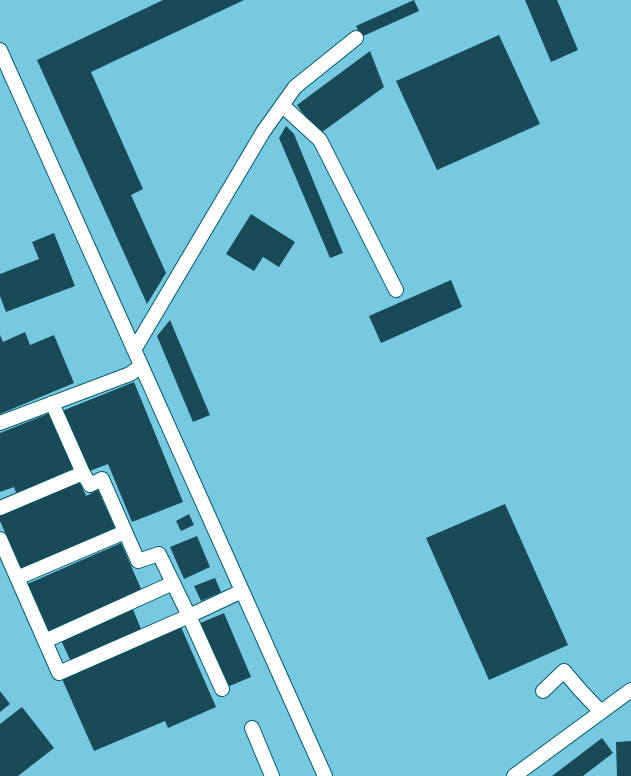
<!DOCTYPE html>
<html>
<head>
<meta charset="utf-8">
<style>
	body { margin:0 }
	canvas { display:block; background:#8dd6ec }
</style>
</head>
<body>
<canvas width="631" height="776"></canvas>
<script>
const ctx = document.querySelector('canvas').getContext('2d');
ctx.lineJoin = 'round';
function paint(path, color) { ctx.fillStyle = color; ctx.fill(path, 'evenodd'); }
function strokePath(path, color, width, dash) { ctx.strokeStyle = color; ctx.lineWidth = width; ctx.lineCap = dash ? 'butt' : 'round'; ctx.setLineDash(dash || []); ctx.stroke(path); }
const built = new Path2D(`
	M0,0H631V776H0Z`);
const building = new Path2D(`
	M163,0H244L91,72L143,189L131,195L166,273L147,304L37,60Z
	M414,0L419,11L361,37L356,26Z
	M525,0H557L578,50L551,62Z
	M499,35L540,124L437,170L396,81Z
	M370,51L384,87L318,135L297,105Z
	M286,126L294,134L343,253L330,258L279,138Z
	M251,214L295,242L279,267L263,257L254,271L226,254Z
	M54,233L75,286L6,312L0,296V274L39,259L32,242Z
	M451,280L462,307L381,343L369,316Z
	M170,320L210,415L193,422L157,336Z
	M25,332L30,345L54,335L74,383L0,414V335L3,342Z
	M134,382L183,502L132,522L108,464L87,472L62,411Z
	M50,413L74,472L17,495L14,487L0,492V433Z
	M78,478L86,496L98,490L115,528L21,569L0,521V513Z
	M505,504L568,645L489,680L426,538Z
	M189,514L194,525L181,531L176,521Z
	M197,536L210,567L184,579L170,547Z
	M121,543L142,591L46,633L25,585Z
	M215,578L221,592L201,601L194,586Z
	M132,607L143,634L72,664L60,638Z
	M224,613L251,677L225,688L198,624Z
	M181,627L216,707L168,728L165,721L94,751L62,679Z
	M0,691L10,704L0,712Z
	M22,707L54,748L18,776H0V724Z
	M602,738L613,753L583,776H552Z
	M631,741V776H617L616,742Z`);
const minor = new Path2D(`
	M0,50L325,776
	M282,105L320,140L396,290
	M134,350L263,132L295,87L356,38
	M0,423L130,374L141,366
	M0,508L83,473
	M0,539L59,673L189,616L159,554L138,561L102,479L90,485L83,473L52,403
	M17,578L125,532
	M45,641L173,583
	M222,689L189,616L242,591
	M543,691L564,671L581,691L601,712
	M252,728L272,776
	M514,776L631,690`);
paint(built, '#77c9e1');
paint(building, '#1a4a57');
strokePath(minor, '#00596c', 16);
strokePath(minor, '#fff', 14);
</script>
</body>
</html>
